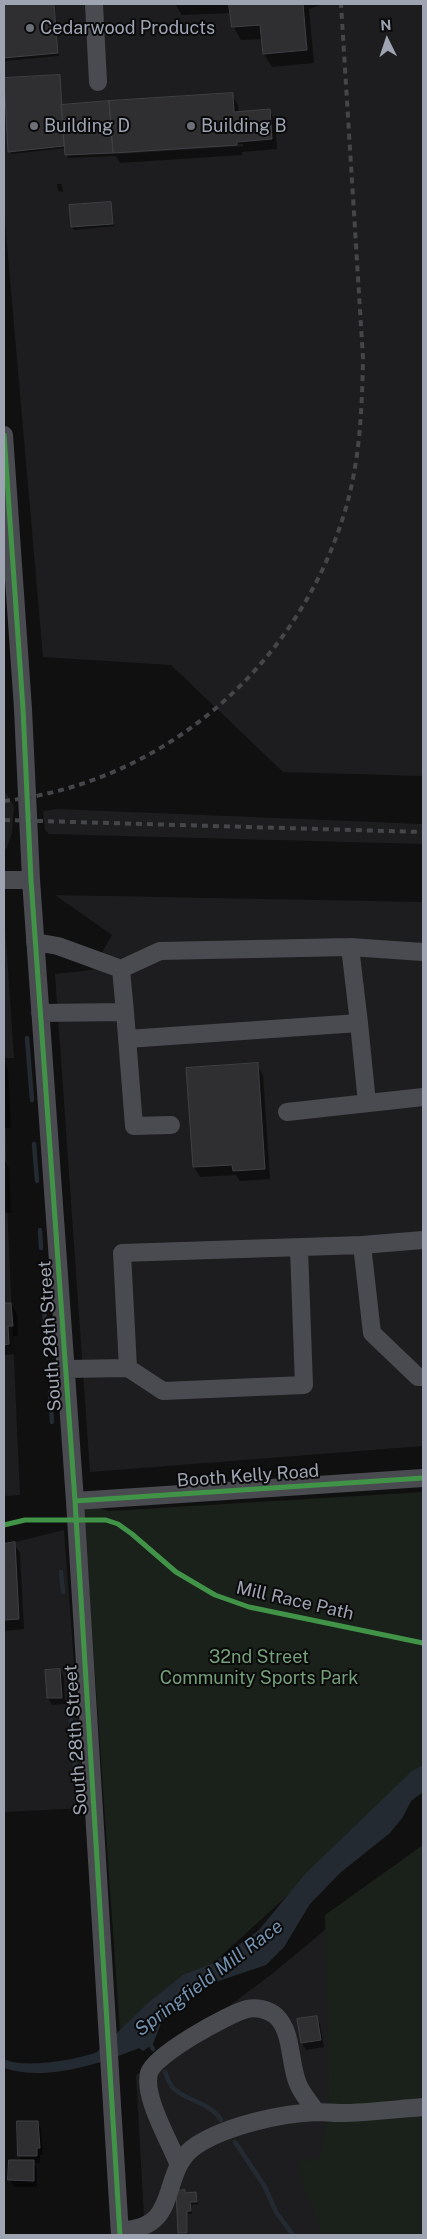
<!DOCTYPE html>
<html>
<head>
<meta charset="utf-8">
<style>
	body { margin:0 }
	#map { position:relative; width:427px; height:2239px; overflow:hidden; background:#101010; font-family:"Public Sans",sans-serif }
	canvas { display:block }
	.frame { position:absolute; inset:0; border:5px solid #9fa4b2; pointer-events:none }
	.north { position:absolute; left:362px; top:15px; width:50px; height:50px; -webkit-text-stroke:4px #0a0a0b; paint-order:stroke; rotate:356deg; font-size:14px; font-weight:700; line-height:20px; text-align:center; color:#9fa4b2 }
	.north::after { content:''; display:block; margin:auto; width:18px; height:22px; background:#9fa4b2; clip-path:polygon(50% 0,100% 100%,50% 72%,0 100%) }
</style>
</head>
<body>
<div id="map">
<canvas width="427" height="2239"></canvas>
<div class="frame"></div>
<div class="north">N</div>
</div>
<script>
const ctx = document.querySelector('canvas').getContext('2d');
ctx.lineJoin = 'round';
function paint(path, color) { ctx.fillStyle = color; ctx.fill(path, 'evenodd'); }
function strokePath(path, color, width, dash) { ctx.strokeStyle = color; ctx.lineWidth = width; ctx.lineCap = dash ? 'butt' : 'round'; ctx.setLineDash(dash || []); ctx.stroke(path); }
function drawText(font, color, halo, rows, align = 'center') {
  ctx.font = font + ' "Public Sans",sans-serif'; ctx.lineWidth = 4; ctx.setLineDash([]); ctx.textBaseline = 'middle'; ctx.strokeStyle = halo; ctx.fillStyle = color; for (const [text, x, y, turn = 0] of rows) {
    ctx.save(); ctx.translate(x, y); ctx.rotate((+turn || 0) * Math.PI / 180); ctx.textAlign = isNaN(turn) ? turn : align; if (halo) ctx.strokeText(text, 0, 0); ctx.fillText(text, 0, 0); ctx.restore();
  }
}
const built = new Path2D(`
	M4,4H423V776L283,772L171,665L43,657L4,211Z
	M4,790L14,806L12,833L7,848L4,850Z
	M57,809L423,824V844L49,834L45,830L43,811Z
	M55,895L423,902V1446L90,1472L55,974L92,970L112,935Z
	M4,910L14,1058H5L7,1203L20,1495L4,1496Z
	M64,1530L85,1808L4,1812V1545Z
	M423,1848V2235H145L136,2075L272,1974Z`);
const green = new Path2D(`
	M423,1492V1769L415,1774L287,1896L121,2047L83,1503L108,1511Z
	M423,1845V2235H323L304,2187L299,2162L320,2158L329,2107L325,1915Z`);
const water = new Path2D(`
	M423,1765V1792L411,1801L403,1817L390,1833L340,1873L310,1904L284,1947L266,1965L207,1985L162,2021L153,2044L143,2051L139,2048C100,2064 45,2082 4,2068V2059C23,2069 77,2060 97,2052L150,2001L183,1975L213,1963L258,1931L306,1873L412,1771Z`);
const shadow = new Path2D(`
	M4,4H55L59,56L4,61Z
	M175,4H323L309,9L314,63L272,67L264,54L263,39L241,40L233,26L232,13L182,15Z
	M59,76L62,106L232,95L238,105L239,113L269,110L275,121L277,149L242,152V155L120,163L116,156L68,158L66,148L11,154L4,79ZM243,144V146L117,154V152Z
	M57,184H62L63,192L58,191Z
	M111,203L114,226L74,230L72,227Z
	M4,1062L8,1070L11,1128H4Z
	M257,1065L263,1075L270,1179L240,1181L236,1175L200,1177L194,1167L188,1069Z
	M4,1159L9,1168L11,1213H4Z
	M4,1304H11L17,1314L18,1336H13L14,1354L4,1355Z
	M14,1543L20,1553L24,1629L4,1631V1546Z
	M60,1670L64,1677L65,1704L52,1705L48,1698Z
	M316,2018L320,2024L324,2047L306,2050L302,2043L299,2020Z
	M37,2122L41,2129L43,2155H40V2163H34L37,2169V2187H14L10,2180L22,2161L19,2156Z
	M177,2192L195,2193L197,2196L198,2204L191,2205L192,2214H188V2235H180L179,2233Z`);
const stream = new Path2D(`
	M27,1038L32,1100
	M34,1144L37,1181
	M40,1230L41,1248
	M44,1302L45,1324
	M50,1392L52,1422
	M61,1572L63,1592
	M71,1720L75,1769
	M148,2040L153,2049
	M165,2072C167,2077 169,2083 172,2087C186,2102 211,2102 221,2120
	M235,2142L265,2187L276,2212L293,2235`);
const building = new Path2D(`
	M4,4H54L58,53L4,58Z
	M229,4H303L307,50L263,54L260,25L232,27Z
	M60,75L64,146L8,152L4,78Z
	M233,93L234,112L270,109L272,139L237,142V145L113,153L109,101Z
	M109,101L113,153L65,155L61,105Z
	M111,202L113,224L71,227L69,205Z
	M258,1063L265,1169L233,1171L232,1165L193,1167L186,1068Z
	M4,1303H11L13,1326H8L9,1344L4,1345Z
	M15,1542L19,1619L4,1620V1544Z
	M60,1669L62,1698H47L45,1670Z
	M317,2016L321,2040L301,2043L297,2019Z
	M17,2121H38L40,2148H37V2156H18Z
	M9,2160H34V2181L8,2180Z
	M185,2190V2193L196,2192L197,2202H190L191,2211H187V2233H178L176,2191Z`);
const minor = new Path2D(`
	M94,4L98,82
	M4,435L23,709L31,880L75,1501L120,2235
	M4,880H31
	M35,942L58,946L121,969L160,951L350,947L423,952
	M121,969L125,1012
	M40,1013L125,1012L134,1126L171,1125
	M359,1023L367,1103
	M127,1039L359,1023L350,947
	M287,1112L423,1097
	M423,1240L362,1245L372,1333L418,1377H423
	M299,1249L304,1385L163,1391L128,1368L122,1253L362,1245
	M66,1369L128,1368
	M75,1501L423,1478
	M178,2163C169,2140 143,2097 149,2073C154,2055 228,2014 247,2009C256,2007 268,2009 276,2016C293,2032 289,2063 298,2084C302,2094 310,2102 316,2112
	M120,2230C184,2230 157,2170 197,2145C226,2126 282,2113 317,2112C325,2112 332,2113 340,2113C368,2113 396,2109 423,2107`);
const rail = new Path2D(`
	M4,801C164,783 299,665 345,511C360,461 362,409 363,358L341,4
	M4,820L423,832`);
const cycleway = new Path2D(`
	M4,435L23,709L31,880L75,1501L120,2235
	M75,1501L423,1478
	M4,1525L25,1520H106L118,1524L132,1534L176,1572L215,1595L249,1607L423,1643`);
const markers = [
	[30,28,5,"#6d7079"],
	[34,126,5,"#6d7079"],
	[191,126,5,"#6d7079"]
];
const poiNames = [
	["Cedarwood Products",40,28],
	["Building D",44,126],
	["Building B",201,126]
];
const streetNames = [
	["South 28th Street",50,1336,-94],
	["Booth Kelly Road",248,1476,-4],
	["Mill Race Path",295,1601,13],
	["South 28th Street",76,1740,-94]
];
const parkNames = [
	["32nd Street",259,1657],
	["Community Sports Park",259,1678]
];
const waterNames = [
	["Springfield Mill Race",209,1978,-37]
];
paint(built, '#1d1d1f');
paint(green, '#1a201a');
paint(water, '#232a31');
paint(shadow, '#0007');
strokePath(stream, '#232a31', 4.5);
paint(building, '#2f2f31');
strokePath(building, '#3e4044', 1);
strokePath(minor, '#4a4b50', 18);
strokePath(rail, '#454649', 4, [6, 5]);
strokePath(cycleway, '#419447', 5);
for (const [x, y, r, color] of markers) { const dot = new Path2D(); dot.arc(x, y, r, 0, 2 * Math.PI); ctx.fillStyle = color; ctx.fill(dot); strokePath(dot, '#0a0a0b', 2); }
drawText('18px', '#9fa4b2', '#0a0a0b', poiNames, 'left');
drawText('18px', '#9fa4b2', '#0a0a0b', streetNames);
drawText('18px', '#759f79', '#0a0a0b', parkNames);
drawText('italic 19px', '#7392b1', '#0a0a0b', waterNames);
</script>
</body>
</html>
